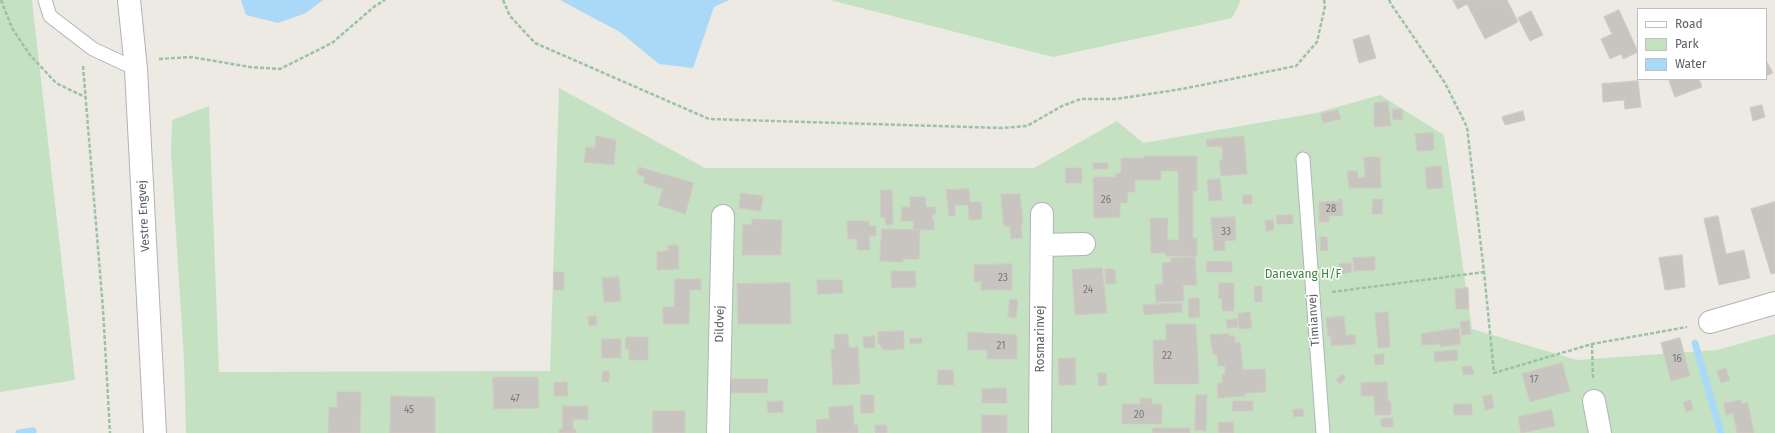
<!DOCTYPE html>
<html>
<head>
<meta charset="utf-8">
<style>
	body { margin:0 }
	#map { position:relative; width:1775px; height:433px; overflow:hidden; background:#eceae3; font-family:"Fira Sans",sans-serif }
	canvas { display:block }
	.legend { position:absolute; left:1637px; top:8px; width:130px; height:72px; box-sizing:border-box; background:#fff; border:1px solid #bdbfc0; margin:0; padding:5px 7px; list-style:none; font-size:12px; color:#5b5f62 }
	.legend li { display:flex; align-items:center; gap:8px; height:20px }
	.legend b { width:20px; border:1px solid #bdbfc0 }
</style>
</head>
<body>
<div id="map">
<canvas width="1775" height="433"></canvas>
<ul class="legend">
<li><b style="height:5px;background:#fff"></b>Road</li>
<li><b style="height:11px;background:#c4e2c2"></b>Park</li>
<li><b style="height:11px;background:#a9d9f6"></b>Water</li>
</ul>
</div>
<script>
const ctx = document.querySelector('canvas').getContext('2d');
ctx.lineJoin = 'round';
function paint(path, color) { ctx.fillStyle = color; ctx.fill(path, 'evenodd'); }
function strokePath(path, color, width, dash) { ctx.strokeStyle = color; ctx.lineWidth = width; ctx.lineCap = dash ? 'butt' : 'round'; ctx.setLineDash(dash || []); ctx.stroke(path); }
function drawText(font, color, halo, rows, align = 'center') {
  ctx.font = font + ' "Fira Sans",sans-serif'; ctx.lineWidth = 3; ctx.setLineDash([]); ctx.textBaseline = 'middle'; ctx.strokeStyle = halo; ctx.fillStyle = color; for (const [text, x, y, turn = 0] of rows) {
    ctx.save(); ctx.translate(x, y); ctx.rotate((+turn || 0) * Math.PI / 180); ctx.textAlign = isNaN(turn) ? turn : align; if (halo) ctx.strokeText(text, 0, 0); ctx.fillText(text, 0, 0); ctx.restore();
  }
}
const green = new Path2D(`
	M0,0H32L75,380L0,392Z
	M830,0H1241L1232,18L1053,57Z
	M559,88L705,168H1034L1117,121L1143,143L1316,113L1380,95L1444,135L1472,329L1577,360L1717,350L1775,334V433H186L184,360L171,154L172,120L209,106L219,372L550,371Z`);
const water = new Path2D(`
	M241,0H323L306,13L278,23L246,15Z
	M560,0H729L714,7L693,68L659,64L620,32Z`);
const stream = new Path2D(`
	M1695,343L1721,433
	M19,433L33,431`);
const building = new Path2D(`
	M1453,0H1507L1518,22L1485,39L1467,4L1458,9Z
	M1619,10L1638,52L1623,59L1621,54L1610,59L1601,39L1612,34L1604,17Z
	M1531,11L1543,35L1530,41L1518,18Z
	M1369,35L1376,58L1359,63L1353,40Z
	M1767,62L1773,73L1766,76V63Z
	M1674,79H1699L1702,87L1675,97L1669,81Z
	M1638,81L1641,107L1625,109L1624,100L1603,102L1602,84Z
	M1388,102L1391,126L1374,127V103Z
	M1762,105L1765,117L1753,121L1750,108Z
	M1402,109L1403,119L1393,120L1392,110Z
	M1338,110L1341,119L1323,123L1321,114Z
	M1523,111L1525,120L1505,125L1502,117Z
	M1433,133L1434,150L1417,151L1415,134Z
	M596,136L616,140L614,165L584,162L586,147L595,148Z
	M1244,136L1247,174L1221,176L1219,160H1223L1222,146L1207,147L1206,140Z
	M1144,156H1197V191H1193V238H1197V256H1166V253H1151L1150,218H1168L1167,240H1179L1178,171H1161V180H1135V192H1128L1127,203H1120V217L1094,218L1093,177H1116V173H1121V158H1144Z
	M1364,157H1380L1381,188H1349L1347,171H1358V178L1365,177Z
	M1093,163H1108V169H1094Z
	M1441,166L1443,188L1427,189L1425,168Z
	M639,167L694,183L685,214L658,205L663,189L643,183L645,177L637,174Z
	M1066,168H1082V183H1066Z
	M1220,179L1222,200L1209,201L1207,180Z
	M969,189L970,202H981L982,219L969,220L968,205H955V216H949L946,190Z
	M881,190H892L893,224L886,225L885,217H881Z
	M741,193L763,196L761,211L739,208Z
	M1001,194H1020L1023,224H1021L1022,238L1011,239L1010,226H1004Z
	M1243,195H1252V204H1243Z
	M910,197H926V207H936L935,215H932V220H934V230L913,229L914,221H901L902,207H910Z
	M1339,199H1342L1343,216H1329V222H1319V202L1339,201Z
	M1373,199H1383L1382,214H1372Z
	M1775,202V273L1771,274L1751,209Z
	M1277,215H1293V224H1277Z
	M1718,216L1726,254L1744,250L1750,278L1719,285L1704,219Z
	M1235,217L1236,240L1225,241V250L1214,251L1211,218Z
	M752,219L782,220L781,255H742L743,224L752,225Z
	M1273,220L1274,230L1266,231L1265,221Z
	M847,221H869V226H876V236H869L870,250H857V239H848Z
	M882,229L920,230L919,259H903V262L880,261Z
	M1320,237H1327L1328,250L1321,251Z
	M668,245H678L679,269L657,270V252L668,251Z
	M1682,255L1685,287L1665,290L1659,258Z
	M1195,257L1197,285H1183L1184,301L1156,302L1155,285L1163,284L1162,263L1171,262V258Z
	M1375,257V270L1354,271L1353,258Z
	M1207,261L1232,262V272H1207Z
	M1351,263L1352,272L1340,274L1339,264Z
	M1012,264V290H981V282H974V265Z
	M1102,268L1107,313L1075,315L1072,270Z
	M1105,269H1115L1116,283L1106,284Z
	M891,271H915L916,287L892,288Z
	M554,272H564V290H554Z
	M619,277L621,301L604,302L602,278Z
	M675,279H701V290H690L689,324H663V307H674Z
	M817,280H842L843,293L818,294Z
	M790,283L791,324H738L737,284Z
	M1219,283H1234V311H1222V299H1219Z
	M1255,286H1262V302H1255Z
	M1468,288L1469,309H1456L1455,289Z
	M1189,298H1199L1200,317L1189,318Z
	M1010,299L1018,300L1016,318L1008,317Z
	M1182,303V312L1144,315L1143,305Z
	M1250,312L1252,328L1239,329L1238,314Z
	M1388,312L1390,347L1378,348L1375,313Z
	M596,316L597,325L589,326L588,317Z
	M1344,316L1346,335H1355L1356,344L1331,346V336L1328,337L1326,318Z
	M1237,319L1238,327L1227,328L1226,320Z
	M1469,321L1471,334L1462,335L1460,322Z
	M1166,324H1196L1199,384H1154L1153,340H1166Z
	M1459,328L1461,344L1440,347V344L1422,345L1421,334Z
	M904,331V349L884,350L878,343V332Z
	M968,332L1017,335V359H987V350H968Z
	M848,334L849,348L858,347L860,384L833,385L831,349H835L834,335Z
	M1229,334V336H1235V343L1240,342L1243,370L1265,369L1266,392L1245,393V396L1218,398L1217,383H1222V374H1225V366H1218L1217,355H1213L1210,335Z
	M875,336V348H864L863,337Z
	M626,337H648V360H629V349H626Z
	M922,338V343L910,344V339Z
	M1680,338L1690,376L1671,381L1661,343Z
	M602,339H621V358H602Z
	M1457,350L1458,360L1435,362L1434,352Z
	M1384,354V364L1375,365L1374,355Z
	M1075,358L1076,385H1059L1058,359Z
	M1562,363L1570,391L1530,402L1522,374Z
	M1472,366L1474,374L1463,375L1462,367Z
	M1726,368L1730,380L1721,383L1717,371Z
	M938,370H953L954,385H938Z
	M603,371H609V382H602Z
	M1098,373H1106L1107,385L1099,386Z
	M1342,374L1346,378L1340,384L1336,380Z
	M493,377H538L539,408L494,409Z
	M729,379H768L767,393H729Z
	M567,382L568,396H554V383Z
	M1387,382L1388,401H1391V415H1375L1374,396H1361V383Z
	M1006,388L1007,403H982V389Z
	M337,392H361L360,433H328L329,407H337Z
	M861,395H874V413H861Z
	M1196,395H1207L1206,431L1195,430Z
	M1492,395L1494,408L1485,410L1483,396Z
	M391,396L435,397V433H390Z
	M1140,398L1152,399V404H1162V424H1122V404H1140Z
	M1691,400L1693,410L1686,412L1683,403Z
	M1741,400L1742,404L1748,403L1754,433H1737L1733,413L1726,415L1724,404Z
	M783,401V412L768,413L767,402Z
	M1233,401H1253V411H1233Z
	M1454,404H1472V415H1454Z
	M563,406H588V420L573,419V429H576V433H559V429H562Z
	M853,406L854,425H858V433H817L816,420L829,419V407Z
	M1303,409L1304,416L1294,417L1293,410Z
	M1552,410L1555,426L1521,433L1518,417Z
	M653,411H685V433H653Z
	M982,415H1007V433H982Z
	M1393,418V427H1381V419Z
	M1233,422L1234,433H1219L1218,423Z
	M875,425H887V433H876Z
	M1153,428H1190V433H1153Z`);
const path = new Path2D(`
	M1,0L12,28L30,55L56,83L85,97
	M503,0L510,16L535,43L709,119L1002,128L1027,126L1062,106L1081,99H1116L1182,89L1296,66L1317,42L1325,6L1324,0
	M1389,0L1391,4L1445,83L1467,127L1484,272L1494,373L1592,344L1687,327
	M159,59L191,57L250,67L280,69L332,43L375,6L385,0
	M83,66L103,309L110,433
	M1332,292L1484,272
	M1592,344L1593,378`);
const lane = new Path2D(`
	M45,0L50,16L93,49L136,69
	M1303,159L1323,433`);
const street = new Path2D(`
	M1042,245L1084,244
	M1710,322L1775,303
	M1594,401L1600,433
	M718,433L723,216
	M1040,433L1042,214`);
const secondary = new Path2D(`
	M129,0L136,69L155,433`);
const numberNames = [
	["26",1106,200],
	["28",1331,209],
	["33",1226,232],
	["23",1003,278],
	["24",1088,290],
	["21",1001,346],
	["22",1167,356],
	["16",1677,359],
	["17",1534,380],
	["47",515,399],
	["45",409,410],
	["20",1139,415]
];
const streetNames = [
	["Vestre Engvej",144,216,-93],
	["Timianvej",1314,320,-94],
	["Dildvej",720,324,-89],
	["Rosmarinvej",1041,339,-90]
];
const parkNames = [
	["Danevang H/F",1303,275]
];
paint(green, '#c4e2c2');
paint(water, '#a9d9f6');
strokePath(stream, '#a9d9f6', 7);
paint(building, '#c8c5c0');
strokePath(building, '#d0cbc2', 1);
strokePath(lane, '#b1b4b7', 15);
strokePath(street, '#b1b4b7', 24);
strokePath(secondary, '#b0b3b7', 24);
strokePath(path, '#9cc2a4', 2.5, [4, 2]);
strokePath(lane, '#fff', 13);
strokePath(street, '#fff', 22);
strokePath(secondary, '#fff', 22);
drawText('10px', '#76787a', null, numberNames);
drawText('12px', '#5b5f62', '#fff', streetNames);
drawText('12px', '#3e803d', '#fff', parkNames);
</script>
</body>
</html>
